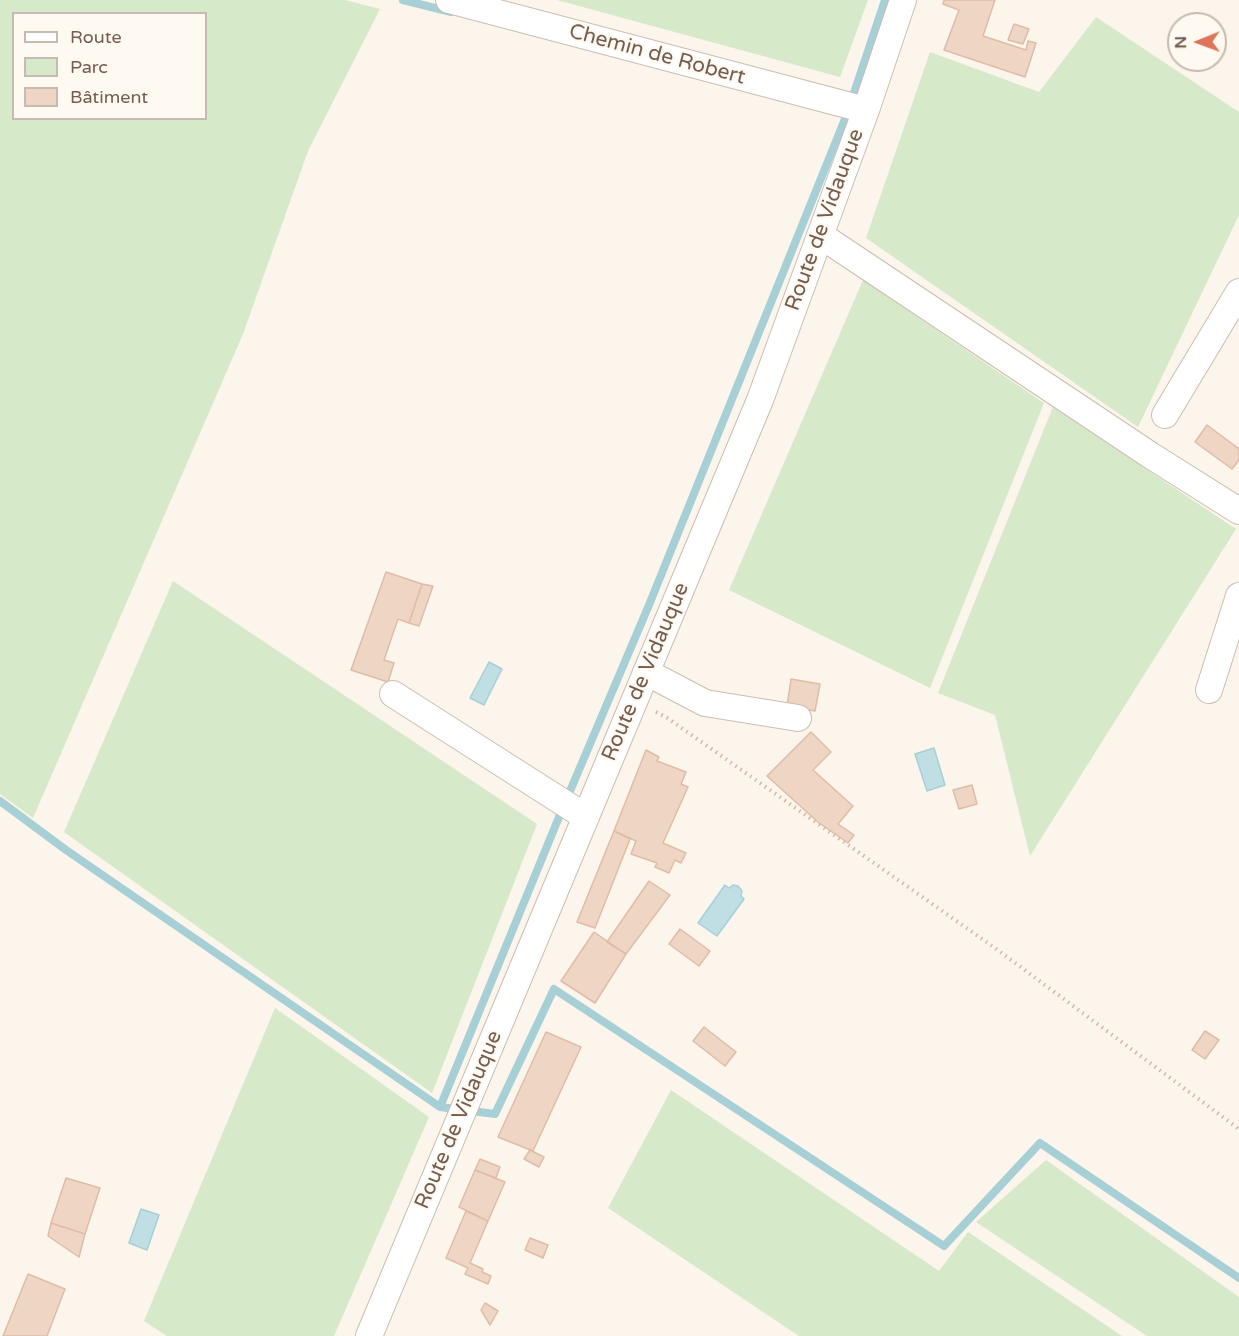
<!DOCTYPE html>
<html>
<head>
<meta charset="utf-8">
<style>
	body { margin:0 }
	#map { position:relative; width:1239px; height:1336px; overflow:hidden; background:#fbf5eb; font-family:"Varela Round",sans-serif }
	canvas { display:block }
	.legend { position:absolute; left:12px; top:12px; width:195px; height:108px; box-sizing:border-box; background:#fef9f1; border:2px solid #c7bab0; margin:0; padding:8px 10px; list-style:none; font-size:18px; color:#755c4f }
	.legend li { display:flex; align-items:center; gap:12px; height:30px }
	.legend b { width:30px; border:2px solid #c7bab0 }
	.north { position:absolute; left:1167px; top:12px; width:60px; height:60px; box-sizing:border-box; background:#fef9f1; border:2px solid #c7bab0; border-radius:50%; rotate:269deg; font-size:16px; font-weight:700; line-height:24px; text-align:center; color:#755c4f }
	.north::after { content:''; display:block; margin:auto; width:21px; height:27px; background:#dc7559; clip-path:polygon(50% 0,100% 100%,50% 72%,0 100%) }
</style>
</head>
<body>
<div id="map">
<canvas width="1239" height="1336"></canvas>
<ul class="legend">
<li><b style="height:8px;background:#fff"></b>Route</li>
<li><b style="height:16px;background:#d6e9c9"></b>Parc</li>
<li><b style="height:16px;background:#efd5c4"></b>Bâtiment</li>
</ul>
<div class="north">N</div>
</div>
<script>
const ctx = document.querySelector('canvas').getContext('2d');
ctx.lineJoin = 'round';
function paint(path, color) { ctx.fillStyle = color; ctx.fill(path, 'evenodd'); }
function strokePath(path, color, width, dash) { ctx.strokeStyle = color; ctx.lineWidth = width; ctx.lineCap = dash ? 'butt' : 'round'; ctx.setLineDash(dash || []); ctx.stroke(path); }
function drawText(font, color, halo, rows, align = 'center') {
  ctx.font = font + ' "Varela Round",sans-serif'; ctx.lineWidth = 4.5; ctx.setLineDash([]); ctx.textBaseline = 'middle'; ctx.strokeStyle = halo; ctx.fillStyle = color; for (const [text, x, y, turn = 0] of rows) {
    ctx.save(); ctx.translate(x, y); ctx.rotate((+turn || 0) * Math.PI / 180); ctx.textAlign = isNaN(turn) ? turn : align; if (halo) ctx.strokeText(text, 0, 0); ctx.fillText(text, 0, 0); ctx.restore();
  }
}
const green = new Path2D(`
	M0,0H345L380,9L308,151L243,334L33,818L0,794ZM14,14H206V118H14Z
	M557,0H868L840,77Z
	M1096,17L1239,112V215L1138,427L866,238L930,52L1039,92Z
	M863,280L1044,403L930,688L729,590Z
	M1053,407L1236,529L1030,856L995,715L938,693Z
	M173,581L537,824L432,1093L64,832Z
	M275,1008L429,1117L334,1336H167L144,1321Z
	M671,1090L939,1271L968,1232L1122,1336H799L608,1208Z
	M1046,1160L1239,1297V1336H1147L976,1222Z`);
const water = new Path2D(`
	M489,662L502,669L484,705L470,698Z
	M934,748L945,785L927,791L915,754Z
	M725,885L729,888L733,885L738,886L742,891L741,896L744,899L717,936L698,923Z
	M141,1209L159,1215L147,1250L129,1243Z`);
const stream = new Path2D(`
	M403,0L451,12
	M0,801L66,850L440,1107L495,1114L554,989L944,1246L1040,1143L1239,1278
	M440,1107L559,817L649,605L847,114L885,0`);
const building = new Path2D(`
	M944,0H995L983,36L1026,50L1028,41L1036,43L1025,77L944,50L959,10L943,4Z
	M1014,24L1029,29L1023,44L1008,40Z
	M1207,425L1239,449V460L1232,469L1195,442Z
	M386,572L422,584L409,623L398,619L384,660L394,663L388,682L351,670Z
	M422,584L433,586L419,626L409,623Z
	M791,679L820,684L815,711L787,706Z
	M811,732L831,752L813,770L853,806L838,824L854,835L848,843L819,823L767,776Z
	M646,750L659,757L657,761L686,772L681,784L688,787L663,843L686,853L681,863L675,860L669,873L655,867L657,863L631,854L636,841L614,831Z
	M972,785L977,804L959,809L953,790Z
	M614,831L630,839L595,928L577,922Z
	M649,881L670,895L626,954L607,942Z
	M680,929L710,951L699,966L669,944Z
	M594,932L626,954L595,1003L561,981Z
	M704,1027L736,1052L725,1066L693,1041Z
	M1205,1031L1219,1040L1205,1059L1192,1050Z
	M546,1032L581,1047L533,1151L498,1137Z
	M530,1150L544,1157L539,1167L524,1159Z
	M480,1159L500,1167L496,1178L475,1170Z
	M475,1170L505,1182L488,1221L459,1207Z
	M66,1178L100,1188L85,1234L51,1223Z
	M466,1211L488,1221L470,1263L483,1269L482,1272L491,1276L488,1284L465,1274L468,1268L446,1258Z
	M51,1223L85,1234L79,1257L48,1236Z
	M530,1238L548,1245L543,1258L525,1250Z
	M28,1274L65,1289L47,1336H3Z
	M485,1303L498,1311L490,1325L481,1310Z`);
const path = new Path2D(`
	M656,712L666,717L995,948L1239,1129`);
const minor = new Path2D(`
	M449,0L866,110
	M820,235L1150,455L1239,511
	M1165,415L1239,292
	M646,672L705,703L798,718
	M1209,690L1239,596
	M393,694L586,817
	M369,1336L760,400L866,110L903,0`);
const streetNames = [
	["Chemin de Robert",657,55,15],
	["Route de Vidauque",825,220,-70],
	["Route de Vidauque",646,672,-67],
	["Route de Vidauque",459,1120,-67]
];
paint(green, '#d6e9c9');
paint(water, '#c0dfe4');
strokePath(water, '#a7cfd6', 1.5);
strokePath(stream, '#a7cfd6', 8);
paint(building, '#efd5c4');
strokePath(building, '#e1bca5', 1.5);
strokePath(minor, '#cdbdb1', 28);
strokePath(path, '#d5b8a7', 4, [1.5, 4.5]);
strokePath(minor, '#fff', 26);
drawText('21px', '#755c4f', '#fef9f1', streetNames);
</script>
</body>
</html>
